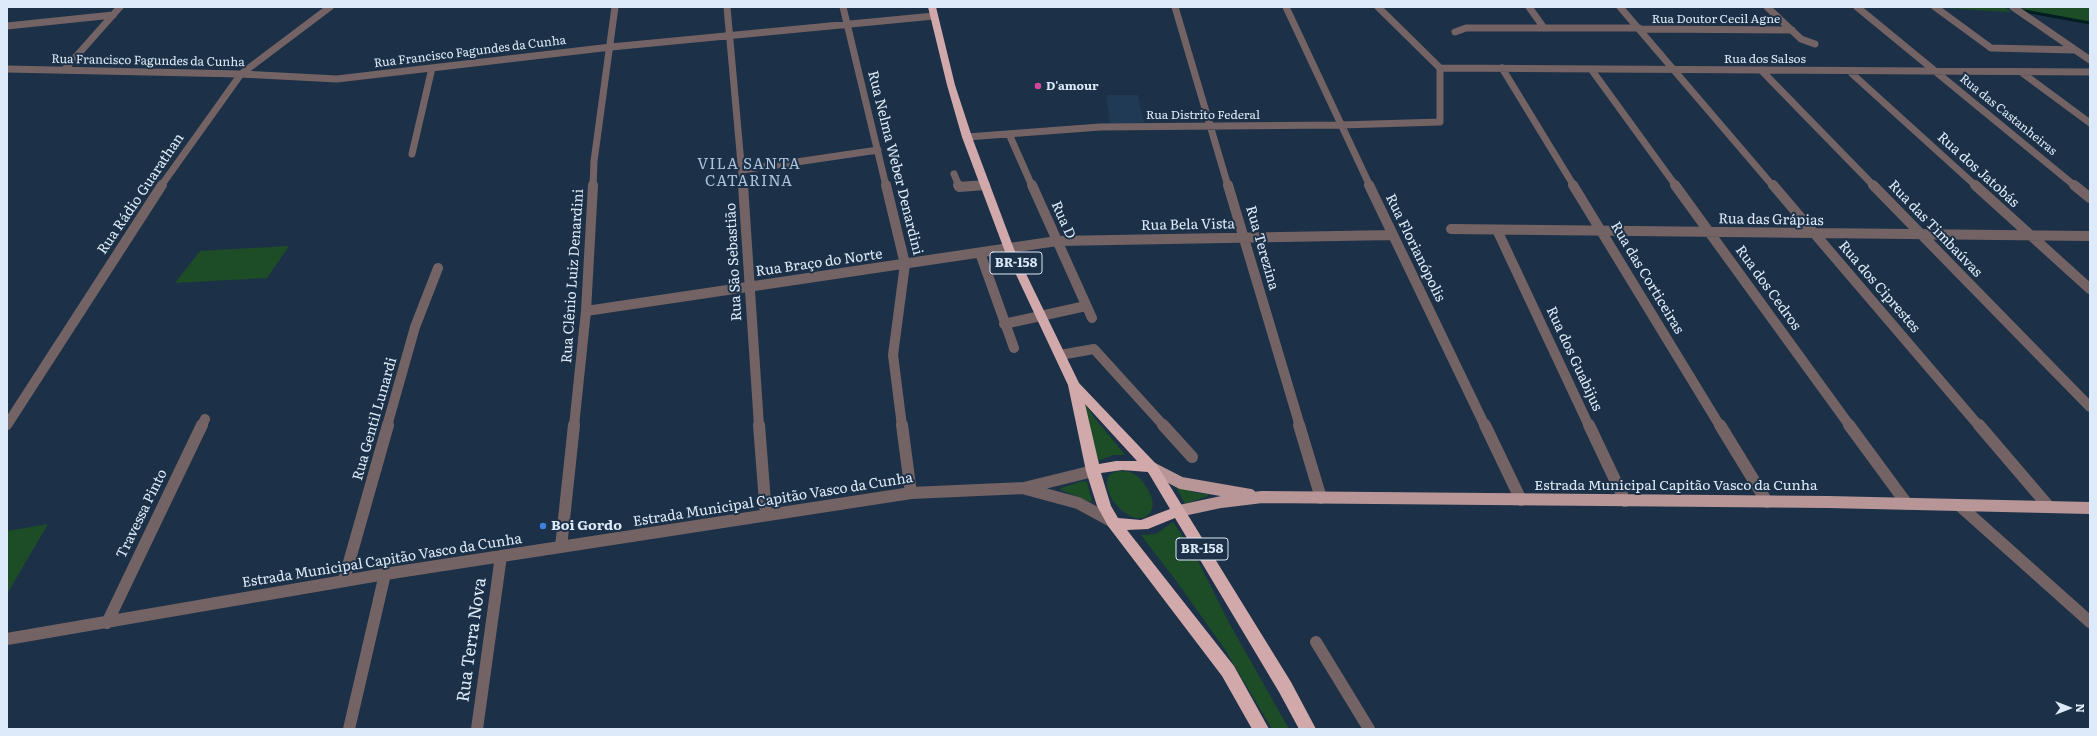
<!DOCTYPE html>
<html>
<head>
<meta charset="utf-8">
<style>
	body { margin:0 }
	#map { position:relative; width:2097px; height:736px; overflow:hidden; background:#1c3147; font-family:Literata,serif }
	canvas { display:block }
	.frame { position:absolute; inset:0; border:8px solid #ddeaf9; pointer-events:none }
	.north { position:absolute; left:2049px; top:688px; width:40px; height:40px; -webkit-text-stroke:3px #1c3147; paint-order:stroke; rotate:90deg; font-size:11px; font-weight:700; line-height:16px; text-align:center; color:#ddeaf9 }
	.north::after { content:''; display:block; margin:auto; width:14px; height:18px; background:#ddeaf9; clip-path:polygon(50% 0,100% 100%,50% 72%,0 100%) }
</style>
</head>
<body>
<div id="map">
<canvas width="2097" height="736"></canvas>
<div class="frame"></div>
<div class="north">N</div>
</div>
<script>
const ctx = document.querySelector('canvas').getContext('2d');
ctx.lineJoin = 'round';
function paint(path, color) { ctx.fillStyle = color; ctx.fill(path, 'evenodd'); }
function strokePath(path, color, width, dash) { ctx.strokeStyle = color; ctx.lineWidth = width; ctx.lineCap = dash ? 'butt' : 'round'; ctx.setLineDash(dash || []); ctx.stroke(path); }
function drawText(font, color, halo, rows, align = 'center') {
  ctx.font = font + ' Literata,serif'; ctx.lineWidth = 4; ctx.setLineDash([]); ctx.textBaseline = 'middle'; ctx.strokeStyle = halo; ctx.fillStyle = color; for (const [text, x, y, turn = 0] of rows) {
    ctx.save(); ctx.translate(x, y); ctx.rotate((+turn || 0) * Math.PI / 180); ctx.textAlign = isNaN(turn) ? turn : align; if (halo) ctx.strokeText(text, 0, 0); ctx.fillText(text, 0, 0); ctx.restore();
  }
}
const built = new Path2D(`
	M1106,95H1138L1144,123L1110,124Z`);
const green = new Path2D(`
	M1943,7H2004L2011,12L1944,8Z
	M2021,7H2090V25L2059,16L2029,13Z
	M289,246L267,278L175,283L200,251Z
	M1081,396L1093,416L1125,455H1113L1098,461Z
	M1119,471C1124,471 1129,471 1134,474C1143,479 1158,500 1151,511C1138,535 1095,493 1110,474Z
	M1083,481L1087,482L1092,501L1090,502L1061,490V488Z
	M1175,485L1196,493L1208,494V496L1185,504Z
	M1173,522L1193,551L1228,621L1289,729H1272L1224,648L1177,582L1141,535L1156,534Z
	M48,524L7,594V531Z`);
const stream = new Path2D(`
	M2019,10L2090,23`);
const minorFar2 = new Path2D(`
	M727,7L743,186
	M843,7L886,186
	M1175,7L1228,186
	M1286,7L1370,186
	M1378,7L1440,68
	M1529,7L1544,28
	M1620,7L1773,186
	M1767,7L1801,39L1815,44
	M1857,7L2075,186
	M1935,7L1991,48L2075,50
	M2013,7L2090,60
	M7,26L113,15
	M1639,29L1792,30
	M1455,32L1466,28H1639
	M1440,68L2090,72
	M1502,68L1574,186
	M7,69L241,74L337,79L611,47L934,16
	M65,69L120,7
	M1591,69L1676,186
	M1761,70L1874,186
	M1849,71L1976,186
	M2021,72L2090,123
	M1009,134L1032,186
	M967,137L1100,127L1341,125L1440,122V68
	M412,154L432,68
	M742,170L878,150
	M954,174L959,186
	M161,186L241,74L330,7
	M593,186L594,161L615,7
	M974,186L985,185`);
const minorFar1 = new Path2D(`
	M743,185L759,426
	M886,185L905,264L893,355L902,426
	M958,185L959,187L985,185
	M1032,185L1092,318
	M1228,185L1300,426
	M1369,185L1485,426
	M1573,185L1720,426
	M1675,185L1850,426
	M1773,185L1979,426
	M1873,185L2090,407
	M1975,185L2090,289
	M2074,185L2090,198
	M1451,229L2090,236
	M1497,230L1589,426
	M980,253L1014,348
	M586,311L1057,241L1393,235
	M1004,324L1086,306
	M1060,355L1094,349L1164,426
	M7,425L162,185
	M202,426L205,419
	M387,426L415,327L438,268
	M574,426L586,311L593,185`);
const minor = new Path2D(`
	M759,425L766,515
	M902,425L911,493
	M1163,425L1192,457
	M1299,425L1321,498
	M1485,425L1521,500
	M1589,425L1625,501
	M1720,425L1767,502
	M1849,425L1907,504
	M1979,425L2049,507
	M1026,489L1078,503L1113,522
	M1959,505L2090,622
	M561,547L574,425
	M344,580L388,425
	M107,623L202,425
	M7,639L385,574L911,493L1024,488L1093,471
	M1316,642L1369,729
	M349,729L385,574
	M477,729L501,556`);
const major = new Path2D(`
	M1152,468L1181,483L1250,495
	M1179,511L1221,502L1262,497L1828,502L2090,508`);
const highway = new Path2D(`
	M928,7H936L955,85L972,137L1014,249L1079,383L1157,465L1291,682L1316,729H1299L1279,692L1175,518L1148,529L1127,530L1234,666L1269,729H1252L1222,676L1108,526L1097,506L1086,471L1068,385L1004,249L962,137L947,85ZM1085,404L1137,461H1116L1099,464ZM1122,470L1148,472L1170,509L1141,520L1118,518L1111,506L1101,473Z`);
const markers = [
	[1038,86,4,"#d1479c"],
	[543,526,4,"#3f7fe0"]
];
const farStreetnames = [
	["Rua Doutor Cecil Agne",1716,19],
	["Rua Francisco Fagundes da Cunha",470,52,-7],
	["Rua dos Salsos",1765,59],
	["Rua Francisco Fagundes da Cunha",148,61,1],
	["Rua Distrito Federal",1203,115],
	["Rua das Castanheiras",2008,115,39]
];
const farPoinames = [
	["D'amour",1046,86]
];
const shields = [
	[1016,263,52],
	[1202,549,52]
];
const shieldNames = [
	["BR-158",1016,263],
	["BR-158",1202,549]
];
const streetNames = [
	["Rua Nelma Weber Denardini",895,163,76],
	["Rua dos Jatobás",1978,170,42],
	["Rua Rádio Guarathan",141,194,-56],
	["Rua D",1063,220,66],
	["Rua das Grápias",1771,220,1],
	["Rua Bela Vista",1188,225,-1],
	["Rua das Timbaúvas",1935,229,46],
	["Rua Terezina",1262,248,74],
	["Rua Florianópolis",1415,248,64],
	["Rua São Sebastião",734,262,-93],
	["Rua Braço do Norte",819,263,-8],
	["Rua Clênio Luiz Denardini",573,276,-86],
	["Rua das Corticeiras",1647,278,59],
	["Rua dos Ciprestes",1879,287,49],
	["Rua dos Cedros",1768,288,54],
	["Rua dos Guabijus",1574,359,65],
	["Rua Gentil Lunardi",375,419,-74],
	["Estrada Municipal Capitão Vasco da Cunha",1676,486],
	["Estrada Municipal Capitão Vasco da Cunha",773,500,-9],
	["Travessa Pinto",142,514,-64],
	["Estrada Municipal Capitão Vasco da Cunha",382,561,-9]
];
const poiNames = [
	["Boi Gordo",551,526]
];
const neighbourhoodNames = [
	["VILA SANTA",749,165],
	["CATARINA",749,182]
];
const nearStreetnames = [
	["Rua Terra Nova",472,640,-82]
];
paint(built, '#203a56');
paint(green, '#1c4d26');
strokePath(stream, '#011e22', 3);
strokePath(minorFar2, '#746364', 7);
strokePath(minorFar1, '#746364', 10);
strokePath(minor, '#746364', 12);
strokePath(major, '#b89697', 12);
paint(highway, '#d2a9ab');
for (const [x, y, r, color] of markers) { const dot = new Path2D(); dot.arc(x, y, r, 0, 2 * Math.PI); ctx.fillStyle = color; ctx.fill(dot); strokePath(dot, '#1c3147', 1.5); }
drawText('12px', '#ddeaf9', '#1c3147', farStreetnames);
drawText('bold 12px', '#ddeaf9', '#1c3147', farPoinames, 'left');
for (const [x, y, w] of shields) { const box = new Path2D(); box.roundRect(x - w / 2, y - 11, w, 22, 3); ctx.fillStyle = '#1c3147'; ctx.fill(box); strokePath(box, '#ddeaf9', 1); }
drawText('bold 13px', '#ddeaf9', null, shieldNames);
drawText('14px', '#ddeaf9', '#1c3147', streetNames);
drawText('bold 14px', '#ddeaf9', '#1c3147', poiNames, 'left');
ctx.letterSpacing = '1px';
drawText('15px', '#aac3df', '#1c3147', neighbourhoodNames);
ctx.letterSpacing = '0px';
drawText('17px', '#ddeaf9', '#1c3147', nearStreetnames);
</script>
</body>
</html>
